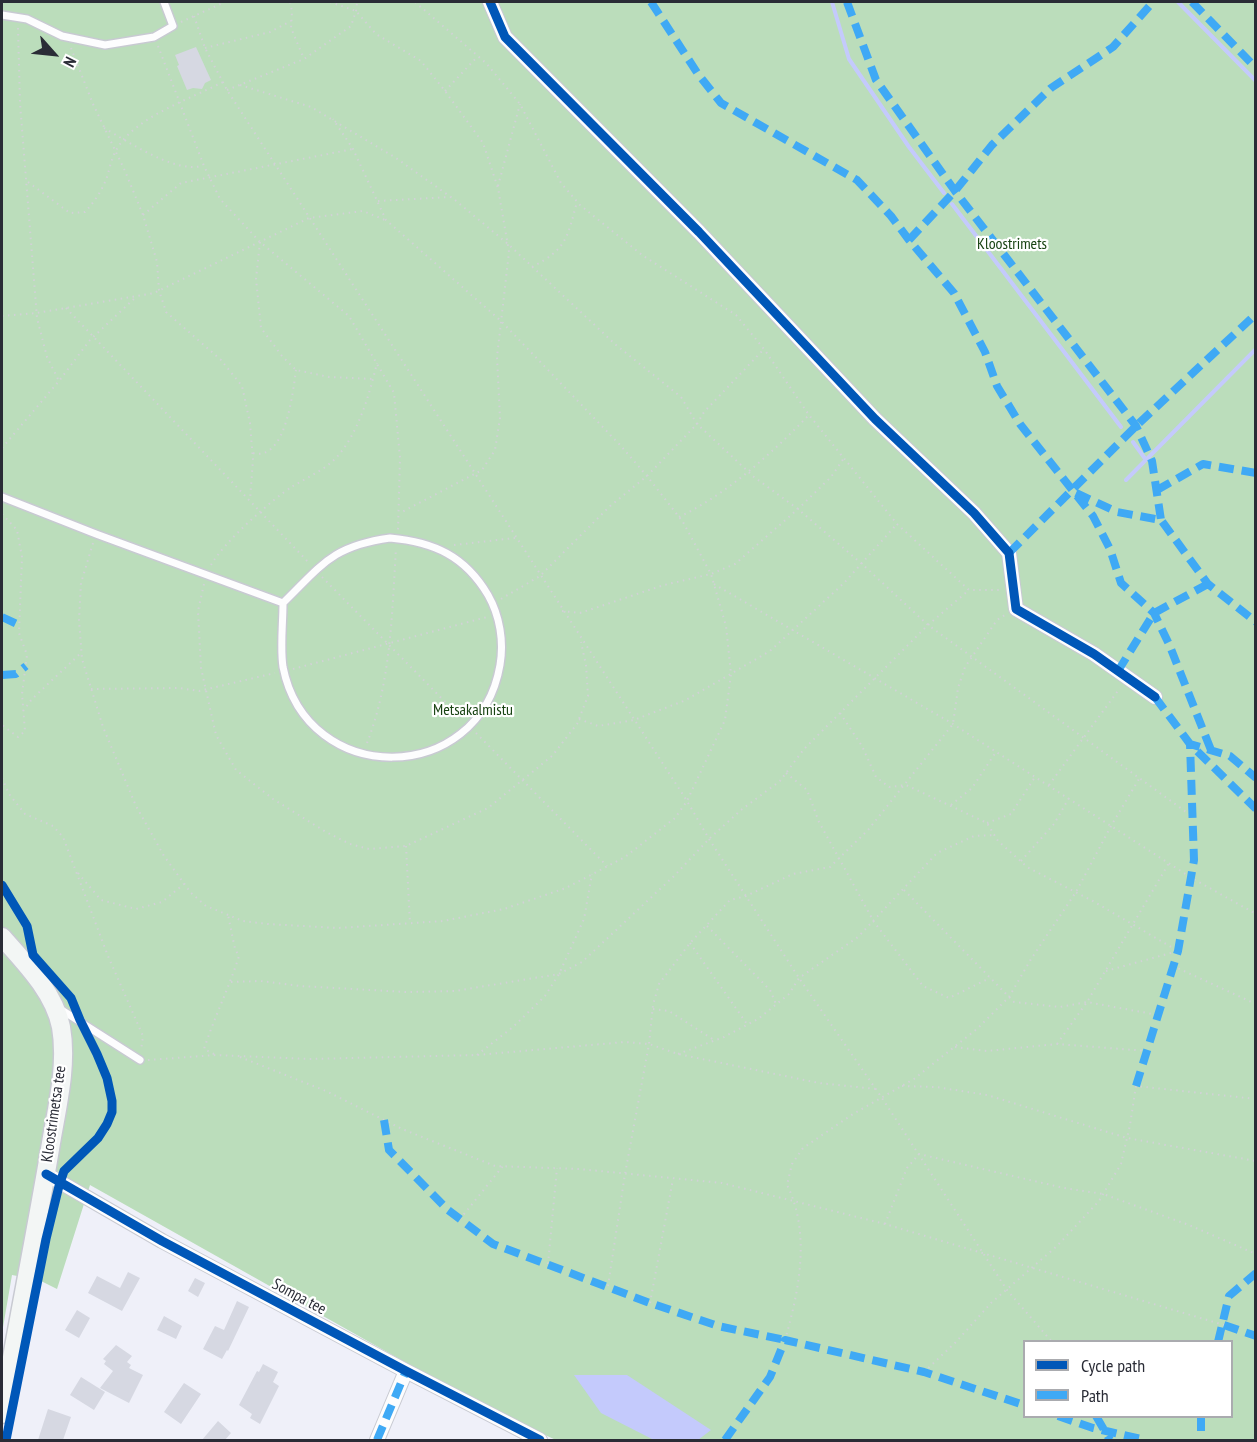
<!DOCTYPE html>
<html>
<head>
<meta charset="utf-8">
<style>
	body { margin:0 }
	#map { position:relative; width:1257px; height:1442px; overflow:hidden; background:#eff0f9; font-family:"PT Sans Narrow",sans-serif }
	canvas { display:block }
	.frame { position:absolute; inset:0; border:3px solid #2a2c36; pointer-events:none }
	.legend { position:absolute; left:1023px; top:1340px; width:210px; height:78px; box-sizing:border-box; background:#fff; border:2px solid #aaabaf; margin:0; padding:8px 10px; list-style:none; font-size:18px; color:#2a2c36 }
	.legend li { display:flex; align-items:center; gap:12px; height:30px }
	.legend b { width:30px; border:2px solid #aaabaf }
	.north { position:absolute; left:24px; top:24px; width:60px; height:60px; -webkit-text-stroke:4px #fff; paint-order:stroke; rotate:117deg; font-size:16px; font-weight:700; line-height:24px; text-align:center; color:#2a2c36 }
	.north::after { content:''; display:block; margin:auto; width:21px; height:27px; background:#2a2c36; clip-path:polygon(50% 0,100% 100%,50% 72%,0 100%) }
</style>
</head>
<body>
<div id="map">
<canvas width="1257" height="1442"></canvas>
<div class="frame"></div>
<ul class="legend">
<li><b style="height:8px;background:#0057b8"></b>Cycle path</li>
<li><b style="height:8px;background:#3fa9f5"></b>Path</li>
</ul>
<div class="north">N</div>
</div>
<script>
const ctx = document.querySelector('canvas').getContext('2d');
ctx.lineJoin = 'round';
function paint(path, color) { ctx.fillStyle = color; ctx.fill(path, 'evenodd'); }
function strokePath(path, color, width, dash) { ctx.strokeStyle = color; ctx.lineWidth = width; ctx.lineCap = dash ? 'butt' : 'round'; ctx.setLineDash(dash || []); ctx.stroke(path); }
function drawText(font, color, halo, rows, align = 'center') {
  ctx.font = font + ' "PT Sans Narrow",sans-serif'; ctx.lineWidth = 4.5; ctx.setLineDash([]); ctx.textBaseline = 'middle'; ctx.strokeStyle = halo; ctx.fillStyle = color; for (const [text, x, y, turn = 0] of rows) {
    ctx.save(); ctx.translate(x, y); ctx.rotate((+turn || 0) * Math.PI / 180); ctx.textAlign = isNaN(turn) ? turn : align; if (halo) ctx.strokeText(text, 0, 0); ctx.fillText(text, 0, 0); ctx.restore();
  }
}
const green = new Path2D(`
	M2,2H1255V1440H556L492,1411L90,1185L57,1289L39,1280L12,1275L2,1333ZM1024,1342H1232V1416H1024Z`);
const water = new Path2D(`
	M574,1375H627L711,1430L698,1440H654L601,1413Z`);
const stream = new Path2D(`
	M832,2L849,59L909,147L944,193
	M1178,2L1256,81
	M952,204L1121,427
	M1133,442L1146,460
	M1126,480L1256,349`);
const building = new Path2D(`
	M196,47L211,80L205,83L202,89L193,88L187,90L177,66L179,65L175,55Z
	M128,1272L140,1278L122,1311L88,1293L97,1276L120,1288Z
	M195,1278L205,1283L198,1297L188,1291Z
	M237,1301L249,1307L228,1351L227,1350L222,1359L203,1349L215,1326L224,1330Z
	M77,1310L90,1318L79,1338L65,1330Z
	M164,1316L182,1326L176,1339L157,1330Z
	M116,1345L132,1356L127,1362L131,1365L129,1368L143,1375L129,1403L100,1388L113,1371L104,1364L106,1361L103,1359Z
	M263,1364L278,1372L273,1382L279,1386L260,1424L250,1418L252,1414L239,1405L257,1371L259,1372Z
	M81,1377L105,1392L94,1410L70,1395Z
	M184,1383L201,1394L181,1424L164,1412Z
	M48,1409L71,1417L63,1440H38Z
	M218,1421L231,1433L225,1440H202Z`);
const path = new Path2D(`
	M290,2L292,11L291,28L304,59
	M330,2L356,11L376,34L421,61L445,91L483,143L498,188L509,252L497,357L500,418L495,450L482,470L400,513
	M415,2L486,63L520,104L561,183L580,205L642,255L736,315L764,349L809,415L897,524L969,590H1000
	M194,16L205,48L227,90L687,801L709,839L799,978L882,1098L1007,1290L1052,1342
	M181,22L225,2
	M18,28L20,103L37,318L47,357L59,381
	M158,46L204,166L220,199L260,242L349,316L394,393L400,458L398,530
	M71,48L93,104L125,171L143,215L157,262L159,290L166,312L221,360L242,386L250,423L253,460L250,500
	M205,48L270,32L291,21
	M240,85L311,107L396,158L455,200L508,244L616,345L681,397L697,424L754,477L798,509L862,564L928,625L1193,817
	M227,90L304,59L351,26L356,11L357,2
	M445,91L478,56
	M104,128C129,142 174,173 202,166
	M28,182L70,213L85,212C94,202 102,191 107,177C110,167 112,156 118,147C138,116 190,99 223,82
	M498,186L520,104
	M378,201L450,197
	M143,215L181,183L353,149
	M260,242L256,279L261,328L282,356L296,370L329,377L373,379
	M532,267C567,249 567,238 577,202
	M66,308L310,564
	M2,316L37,313L154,293L309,218L363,211L385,220
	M2,448L59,381L90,340L137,296
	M253,453C286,462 293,391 296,370
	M2,514L17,530L22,557L19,633L27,655L22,694L25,731L18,737L2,725
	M679,517C727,494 770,455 808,416
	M93,543L81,583L79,620L82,659L103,727L136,806L164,856L191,893L206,906L243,921L268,924L338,928L443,921L504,909L566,888L625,857L675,818L687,801L725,720L731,674L726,626L711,574L683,522L647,476L620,445L501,321L386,220L353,149L333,119
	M454,545L515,538
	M211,565C223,543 271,500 293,486C310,476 329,468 341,452C360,428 370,392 377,363
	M322,577L461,718
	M204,584L198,611L201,668L216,735L236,770L273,799L326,832L350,844L369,849L406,846L488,808L552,756L577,724L588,696L586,665L581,642
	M714,584L953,724L1190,877L1256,914
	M501,599L540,576L609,507L647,476L697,424L704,412L764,349
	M562,611L580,613L664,585L711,574L735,564L798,509L831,477L844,458
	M293,669L487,617
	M91,689L179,688L199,691L275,673
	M23,711L32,699L82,652
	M840,713L862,746L876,777L889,787L906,785L987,823L998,841L1027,867L1091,900L1178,951
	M579,719L598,726L634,720L686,700L770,651L844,583L897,524
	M476,733L607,866
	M367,743C391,682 392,613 396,548
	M786,773L807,790L819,822L874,922L923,986L949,998L990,978
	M2,778L9,794L25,814L53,826L63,837L108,956L143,1036L141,1050
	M1049,785L1120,688
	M951,805L972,788L996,752
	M987,823L1011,814L1035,777
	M406,846L410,924
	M1021,861L1054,824L1069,798
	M78,873L101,900L136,909L162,902L184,884
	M904,890L1014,1002L1060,1007L1087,1002L1158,1015
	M707,926L770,990L776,1004
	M690,943L747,1024
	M1173,966L1256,1004
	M1106,971L1178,951
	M231,982L260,981L300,986L406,992L455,991L559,974L582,962L674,876L709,839L741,810L780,781L804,749L928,625L969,590
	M653,1009L669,1011L714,1040
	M1057,1044L1087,1002L1169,863
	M955,1047L987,1051L1057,1044L1147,1051
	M214,1054L204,1049C214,1018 229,988 239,956L235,949L228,915
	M678,1054L724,1037L758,1019L789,994L799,978L858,937L937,853L974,836L995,835
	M477,1055L513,1027L545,996L559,974L584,919L592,874
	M240,1057L326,1091L402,1129L495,1166L579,1169L722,1183L885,1224L1224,1325
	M148,1060L216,1055L309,1059L477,1055L625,1042L649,1044L678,1054L819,1083L876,1089
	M902,1086L936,1087L987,1095L1127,1138L1256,1161
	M460,1219L503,1166
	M885,1224L907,1168L919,1154L1064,1188L1103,1194L1189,1225L1256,1254
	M548,1264L557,1168
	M608,1286L625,1174L649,1044L653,1005L659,984L690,943L730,900L746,896L793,874L830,867L868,830L953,724L958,688L965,667L997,620L1005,615
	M650,1303L673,1179
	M785,1340C799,1291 811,1233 787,1185L792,1164L803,1148L853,1114L914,1079L978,1028L1009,997L1031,959L1076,892L1111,826L1139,779
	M924,1372L956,1342L991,1303L1057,1246L1099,1201L1121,1164L1130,1125L1136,1086L1256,1099`);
const service = new Path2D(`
	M2,15L27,19L62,36L105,45L154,37L173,26L164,2
	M2,497L96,534L283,603
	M390,538C434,542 465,556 488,595C500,616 504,642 500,665C479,787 307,788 283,667C280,647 283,624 283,603C322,565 332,546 390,538Z
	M60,1009L140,1060`);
const minor = new Path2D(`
	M490,2L505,37L699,232L875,419L974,513L1009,553L1016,609L1094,654L1155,697
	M46,1174L162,1241L406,1371L540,1440
	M377,1440L406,1371`);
const secondary = new Path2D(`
	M2,937C25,963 54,992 61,1027C68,1067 56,1111 50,1149C35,1238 17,1326 2,1414`);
const quiet = new Path2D(`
	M651,2L698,74L721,103L857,180L891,216L909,240L954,293L985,352L997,386L1020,424L1093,516L1110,549L1121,583L1154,613L1169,644L1211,750
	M847,2L876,80L955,191L1136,426L1152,461L1161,520
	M1192,2L1256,68
	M909,240L955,191L992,145L1051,88L1113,47L1153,2
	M1157,490L1203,464L1256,473
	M1076,493L1117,512L1161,520L1208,584L1256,622
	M1009,553L1136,426L1256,314
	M2,617L19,625
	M1118,671L1154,613L1208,584
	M2,675L16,674L26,666
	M1155,697L1190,744L1256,809
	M1136,1086L1178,951L1194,860L1190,744L1230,756L1256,778
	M384,1120L389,1150L448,1210L493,1244L650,1303L718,1326L785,1340
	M1224,1325L1256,1336
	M1218,1342L1229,1296L1256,1273
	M1058,1416L1093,1428L1146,1440
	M1096,1416L1110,1440
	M1201,1416V1440
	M377,1440L406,1371
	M725,1440L770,1377L785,1340L924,1372L1024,1405`);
const cycleway = new Path2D(`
	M490,2L505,37L699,232L875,419L974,513L1009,553L1016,609L1094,654L1155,697
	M2,885L27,926L33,955L71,998L80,1020L97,1054L107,1078L112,1101V1112L107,1124L98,1138L64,1171L59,1186L46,1239L6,1440
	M46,1174L162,1241L406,1371L540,1440`);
const parkNames = [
	["Kloostrimets",1012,244],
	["Metsakalmistu",473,710]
];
const streetNames = [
	["Kloostrimetsa tee",54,1114,-82],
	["Sompa tee",299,1297,28]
];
paint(green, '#bdb');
paint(water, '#c4cafc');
strokePath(stream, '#c4cafc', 4);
paint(building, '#d6d8e2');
strokePath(service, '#c8cad2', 10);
strokePath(minor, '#c8cad2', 16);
strokePath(secondary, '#c8cad2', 21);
strokePath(path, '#d1d2d6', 2, [1.5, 4.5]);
strokePath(service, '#fdfdfe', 7);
strokePath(minor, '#fdfdfe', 14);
strokePath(secondary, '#f3f6f5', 18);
strokePath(quiet, '#3fa9f5', 8, [15, 8]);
strokePath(cycleway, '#0057b8', 9);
drawText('16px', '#184312', '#fff', parkNames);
drawText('16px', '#2a2c36', '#fff', streetNames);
</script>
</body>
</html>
